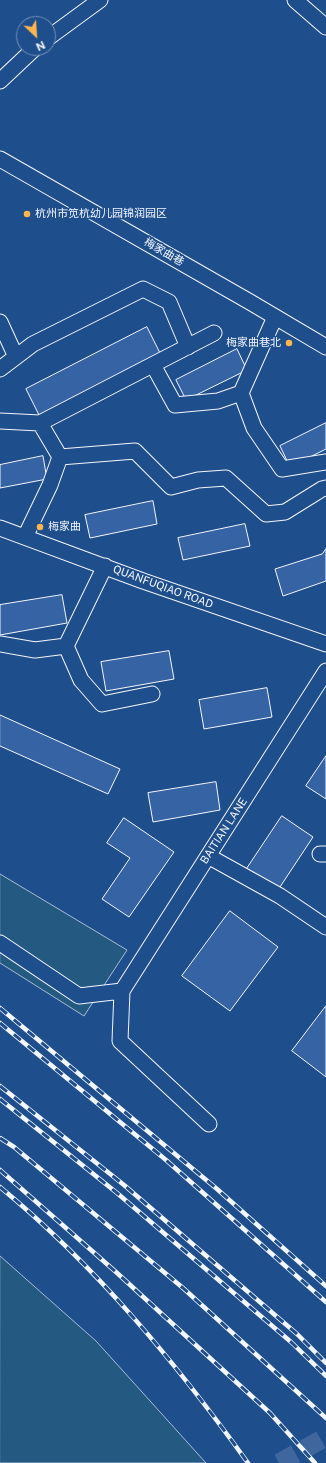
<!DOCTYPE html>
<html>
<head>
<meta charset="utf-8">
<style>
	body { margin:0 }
	#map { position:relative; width:326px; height:1463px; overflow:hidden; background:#1f4e8c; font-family:"Public Sans",sans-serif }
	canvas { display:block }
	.north { position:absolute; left:16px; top:16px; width:40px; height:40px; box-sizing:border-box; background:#1f4e8c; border:1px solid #7391ba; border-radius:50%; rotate:155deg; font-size:11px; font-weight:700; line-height:16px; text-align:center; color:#f2f6ff }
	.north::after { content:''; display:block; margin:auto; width:14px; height:18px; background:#ffb74d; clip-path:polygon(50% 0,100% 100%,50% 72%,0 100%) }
</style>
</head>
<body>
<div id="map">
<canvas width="326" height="1463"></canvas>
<div class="north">N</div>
</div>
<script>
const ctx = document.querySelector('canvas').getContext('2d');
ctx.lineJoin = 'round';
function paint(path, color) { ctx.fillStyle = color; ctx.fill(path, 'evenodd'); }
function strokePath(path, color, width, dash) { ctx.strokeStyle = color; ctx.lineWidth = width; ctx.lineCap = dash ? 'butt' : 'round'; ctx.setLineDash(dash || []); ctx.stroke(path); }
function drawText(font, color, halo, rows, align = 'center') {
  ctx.font = font + ' "Public Sans","Noto Sans SC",sans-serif'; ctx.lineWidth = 3; ctx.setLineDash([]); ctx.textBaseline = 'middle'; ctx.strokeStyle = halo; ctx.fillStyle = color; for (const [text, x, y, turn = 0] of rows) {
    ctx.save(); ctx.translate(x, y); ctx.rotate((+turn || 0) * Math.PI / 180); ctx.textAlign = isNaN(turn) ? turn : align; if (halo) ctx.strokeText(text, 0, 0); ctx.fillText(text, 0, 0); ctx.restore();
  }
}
const green = new Path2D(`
	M0,874L127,950L84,1016L0,963Z
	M0,1256L96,1341L206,1463H0Z`);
const building = new Path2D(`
	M147,327L160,353L39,415L26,389Z
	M237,349L247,370L186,400L176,380Z
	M326,423V449L290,467L280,446Z
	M43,456L47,479L0,488V465Z
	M153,501L157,524L90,538L85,515Z
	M245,524L250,546L183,560L178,538Z
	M326,549V581L283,596L275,569L322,554Z
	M62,595L67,623L0,635V605Z
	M169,651L174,679L106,691L101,662Z
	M267,688L272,717L204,729L199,700Z
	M0,715L120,769L108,794L0,746Z
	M326,756V799L306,786Z
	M216,782L220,810L153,822L148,793Z
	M282,816L313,837L278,890L246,870Z
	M124,818L174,852L129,917L102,899L130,858L107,843Z
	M230,911L278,947L230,1011L182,976Z
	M326,1006V1077L292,1051Z`);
const majorTunnel = new Path2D(`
	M279,1463L326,1437`);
const minor = new Path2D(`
	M295,0L326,27
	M48,38L100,0
	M0,81L35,48
	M0,159L250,302L326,347
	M0,322L16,357
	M153,365L175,405L218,401L241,393L254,428L282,469L326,462
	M0,369L33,344L143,289L169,302L188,347
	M241,393L275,317
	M0,421L40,423L214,333
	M40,423L60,457
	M0,528L143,581L326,644
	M25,537L50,485L60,457L135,451L171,487L198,480L226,478L266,514L285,512L322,489L326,488
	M0,644L35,650L66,646L81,680L102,704L152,694
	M66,646L105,566
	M320,854H326
	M208,856L280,896L326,927
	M0,943L79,996L122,991
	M122,991L326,671
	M122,991L120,1041L209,1124`);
const rail = new Path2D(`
	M0,1008L217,1189L326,1286
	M0,1023L166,1160L326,1302
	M0,1086L124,1185L297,1334L326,1363
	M0,1099L117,1193L291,1342L326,1376
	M0,1138L14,1147L183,1288L326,1418
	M0,1170L116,1272L270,1413L315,1463
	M0,1187C96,1266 176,1363 248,1463`);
const markers = [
	[27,214,4,"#ffb74d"],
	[289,343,4,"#ffb74d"],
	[40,527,4,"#ffb74d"]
];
const poiNames = [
	["杭州市笕杭幼儿园锦润园区",35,214],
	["梅家曲巷北",281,343,"right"],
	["梅家曲",48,527]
];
const streetNames = [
	["梅家曲巷",164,252,30],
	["QUANFUQIAO ROAD",163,587,20],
	["BAITIAN LANE",224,831,-57]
];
paint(green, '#245a82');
strokePath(green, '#a8bbd7', 1);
paint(building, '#3563a3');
strokePath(building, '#f2f6ff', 1);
strokePath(majorTunnel, '#3f679d', 19, [19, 10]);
strokePath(minor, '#f2f6ff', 17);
strokePath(minor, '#1f4e8c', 15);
strokePath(rail, '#f2f6ff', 4.5);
strokePath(rail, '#1f4e8c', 3, [9]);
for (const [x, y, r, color] of markers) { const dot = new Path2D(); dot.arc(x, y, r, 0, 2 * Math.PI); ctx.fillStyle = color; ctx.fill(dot); strokePath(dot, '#1f4e8c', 1.5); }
drawText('11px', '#f2f6ff', '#1f4e8c', poiNames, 'left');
drawText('11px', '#f2f6ff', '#1f4e8c', streetNames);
</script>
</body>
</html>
